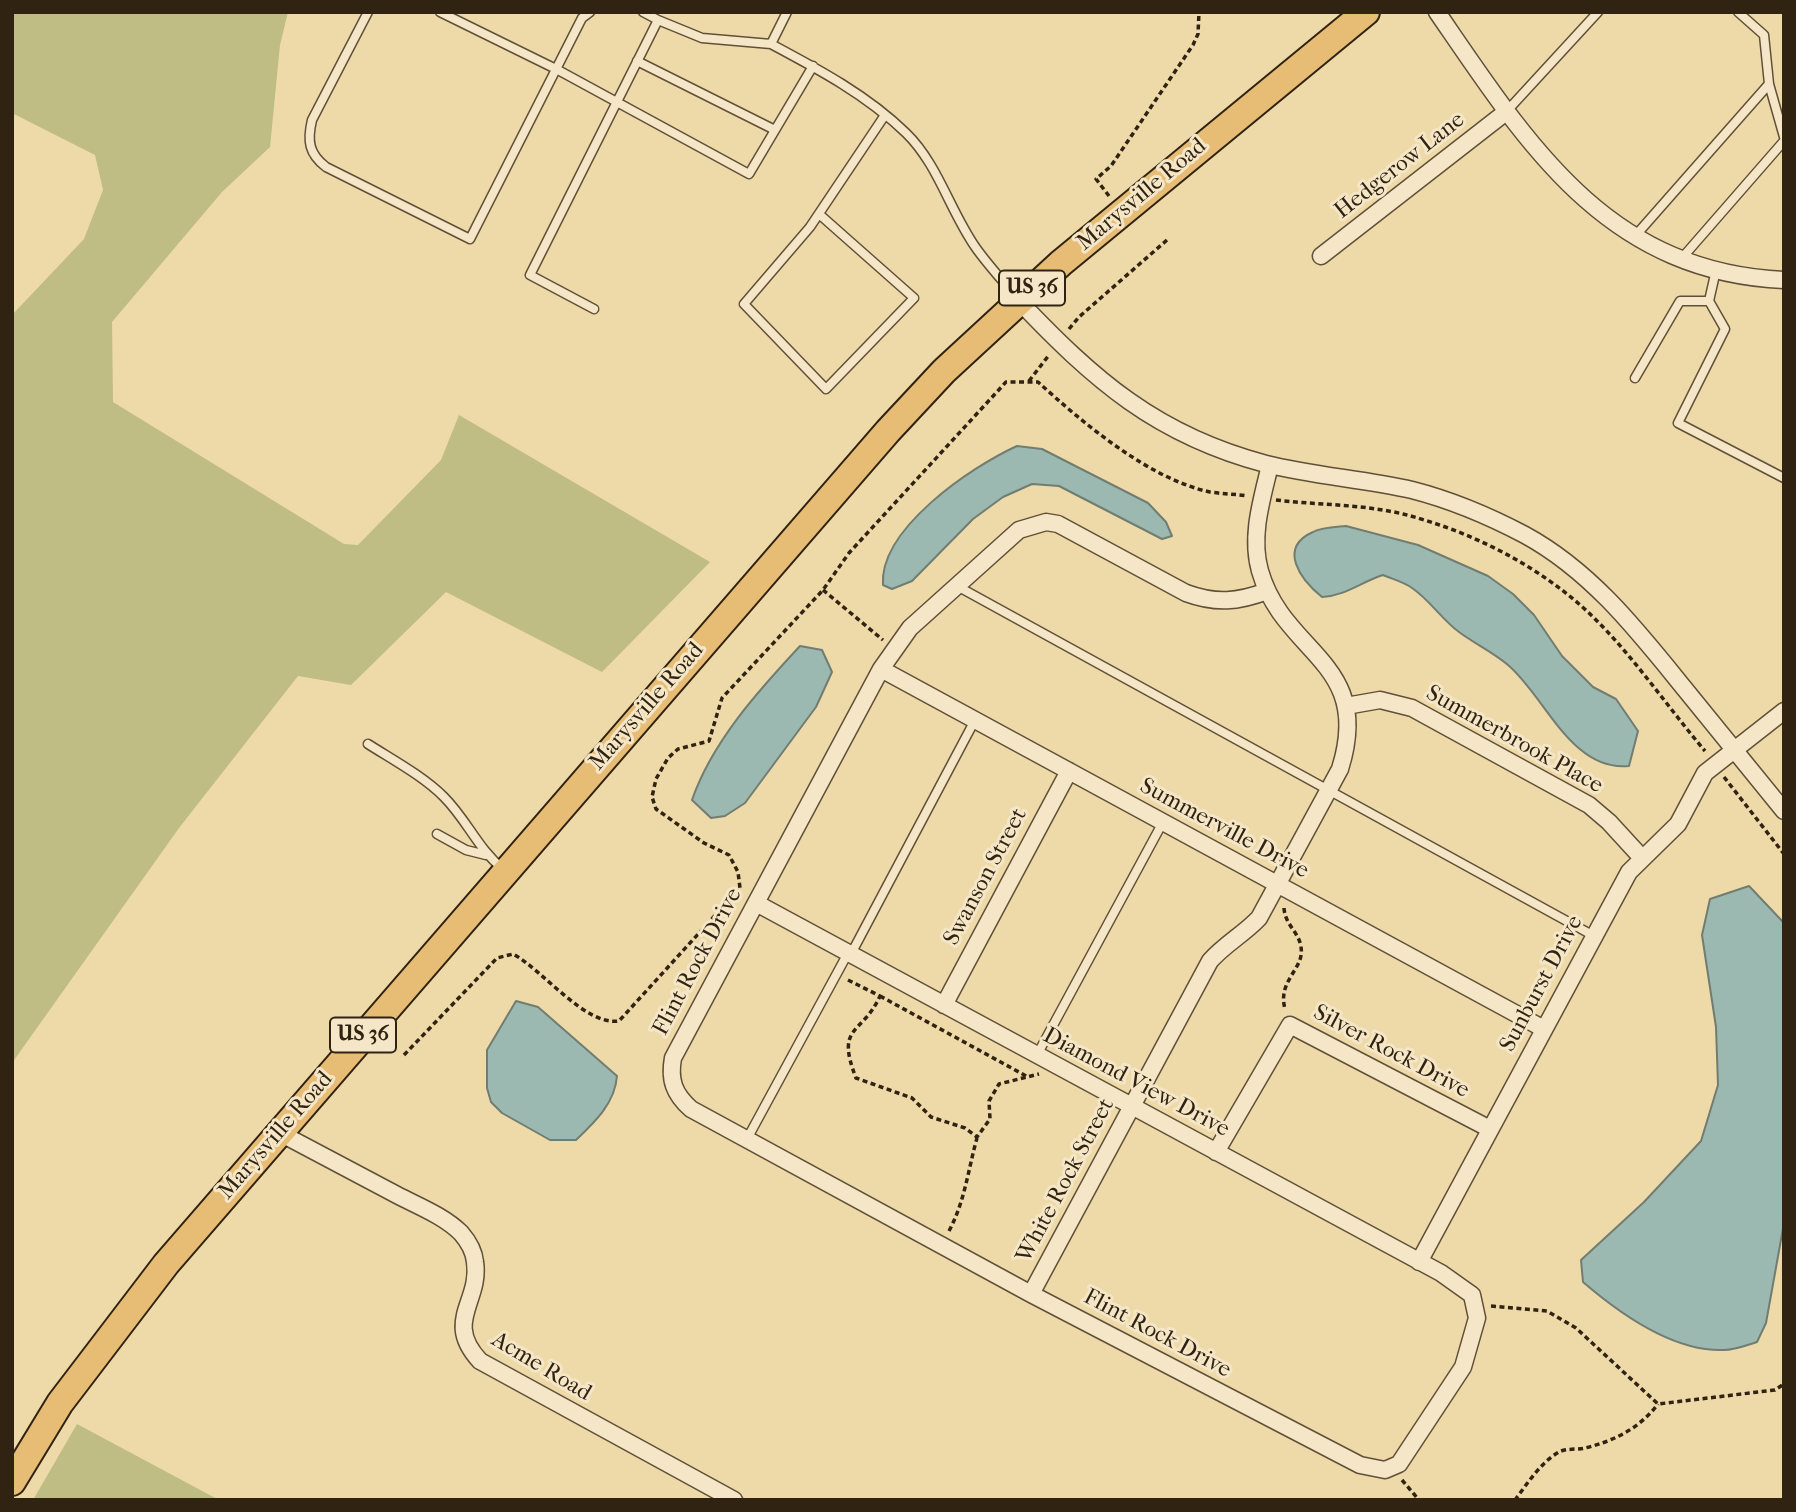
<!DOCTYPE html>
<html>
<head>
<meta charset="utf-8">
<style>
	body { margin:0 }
	#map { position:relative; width:1796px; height:1512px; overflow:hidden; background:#eed9a8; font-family:"IM FELL French Canon",serif }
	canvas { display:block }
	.frame { position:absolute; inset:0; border:14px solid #302312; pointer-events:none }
</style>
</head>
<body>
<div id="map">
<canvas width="1796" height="1512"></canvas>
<div class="frame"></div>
</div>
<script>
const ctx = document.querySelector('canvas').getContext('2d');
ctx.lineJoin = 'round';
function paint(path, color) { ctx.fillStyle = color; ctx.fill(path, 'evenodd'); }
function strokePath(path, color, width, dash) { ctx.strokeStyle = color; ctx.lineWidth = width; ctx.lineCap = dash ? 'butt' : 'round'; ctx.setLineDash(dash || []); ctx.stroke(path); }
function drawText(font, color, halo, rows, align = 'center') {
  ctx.font = font + ' "IM FELL French Canon",serif'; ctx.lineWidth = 6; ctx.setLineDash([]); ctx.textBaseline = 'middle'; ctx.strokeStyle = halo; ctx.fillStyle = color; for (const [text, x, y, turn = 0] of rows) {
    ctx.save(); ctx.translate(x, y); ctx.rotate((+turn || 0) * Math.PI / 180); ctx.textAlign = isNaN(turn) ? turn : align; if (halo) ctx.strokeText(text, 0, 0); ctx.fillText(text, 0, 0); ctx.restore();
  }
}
const green = new Path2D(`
	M12,12H288L280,45L270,147L222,192L112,322L113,402L344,544L358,545L441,460L459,415L710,562L602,672L446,592L351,685L298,676L179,828L12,1063V315L84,239L103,190L95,155L12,113Z
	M77,1424L219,1500H33Z`);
const water = new Path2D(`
	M1017,446L1042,449L1148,503L1166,522L1172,536L1162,539L1059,486L1032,484L1003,497L973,519L912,581L892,589L883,585C879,529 971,467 1017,446Z
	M1346,526L1418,545L1488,576L1513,594L1534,615L1562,656L1593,687L1616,699L1638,731L1629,766C1571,772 1545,696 1508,665C1493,652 1475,644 1459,632C1442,620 1430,600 1412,588C1404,582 1392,579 1383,575C1361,582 1345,596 1322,597C1301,580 1277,548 1313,532C1322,527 1336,527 1346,526Z
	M800,646L822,650L832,672L816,707L745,803L725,816L711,818L692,800C712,742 758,691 800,646Z
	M1749,886L1784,923V1223L1766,1323L1757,1342C1747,1345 1735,1350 1724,1350C1674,1352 1619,1313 1583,1282L1581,1260L1644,1202L1701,1141L1718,1085L1716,1027L1702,935L1710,899Z
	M516,1001L538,1007L617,1076C615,1103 595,1122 576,1140H550L502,1113L491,1102L487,1088V1050Z`);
const path = new Path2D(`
	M1109,196L1096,179L1111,166L1193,45L1198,34L1199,12
	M1069,329L1079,317L1167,240
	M1029,381L1049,355
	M1276,500C1318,505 1361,504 1403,514C1470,531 1538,565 1589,613C1632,654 1666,705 1705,751
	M823,590L883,640
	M1724,777L1784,854
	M1284,908C1285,925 1299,932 1301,947C1305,969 1277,980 1285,1009
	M848,980L880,996C862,1036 835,1024 856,1078L912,1098L931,1117L965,1128L977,1137L990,1119L989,1101L999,1084L1039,1074
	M880,996L1028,1077
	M404,1055L497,958L513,954C543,970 585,1026 619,1021L740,888L738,872L729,855L704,843L656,809L652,797L656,779L668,758L678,749L709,741L722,698L823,590L849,553L1006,382H1038C1083,423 1149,479 1210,492C1223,494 1235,494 1248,496
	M949,1231C965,1201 968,1170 977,1138
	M1491,1306L1547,1311L1576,1328L1658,1404L1775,1390L1784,1384
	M1402,1480L1419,1500
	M1515,1500C1527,1484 1541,1462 1559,1452C1566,1448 1577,1450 1585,1448C1614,1441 1640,1428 1658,1404`);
const service = new Path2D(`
	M368,12L312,120C307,141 309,154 326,167L470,239L582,18L590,12
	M440,12L558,70L749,174L813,66
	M787,12L771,44C818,69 867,95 906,133C938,164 950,211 976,248C988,265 1003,281 1017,298
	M658,20L702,38L771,44
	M637,61L775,130
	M1769,84L1784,137
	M1506,112L1598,12
	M819,214L914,298L826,389L744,304L810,227L885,115
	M1636,235L1769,84L1764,35L1738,12
	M1682,258L1784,141
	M1716,270L1709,301L1725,329L1678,423L1784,478
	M594,309L530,275L658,20L643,12
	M1635,378L1680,301H1709
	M957,586L1594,936
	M368,744C393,760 423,776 444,797C467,820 478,849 503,869
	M437,834L466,850L486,855
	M851,954L975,720
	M1037,1055L1163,822
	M747,1139L848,953`);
const minor = new Path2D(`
	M1437,12C1527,143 1606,272 1784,280
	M1321,256L1506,112
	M1018,300C1094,380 1156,435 1266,464C1314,476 1364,479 1412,490C1451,500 1489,516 1525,535C1591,571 1637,630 1684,688C1717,729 1751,770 1784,811
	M881,669L1544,1029
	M1346,706L1380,700L1412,708L1589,805L1609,822L1642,858
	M756,903L1441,1273L1472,1295L1477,1318L1463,1367L1399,1464L1385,1470L1360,1465L1031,1294L691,1109C674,1094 669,1080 673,1058L881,669L910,628L1019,530L1046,522L1058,524L1186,593C1216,604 1238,602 1267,591
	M944,1005L1069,771
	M278,1132C318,1153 357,1174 397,1195C418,1206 444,1216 461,1233C468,1241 474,1251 475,1262C481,1302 443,1321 480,1361L734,1500
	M1216,1152L1290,1025L1490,1129
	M1419,1262L1629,872L1678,824L1705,773L1784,711
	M1031,1294L1210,961C1225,944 1244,934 1259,918L1340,769C1374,661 1284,655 1260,571C1250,536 1262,499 1270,465`);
const trunk = new Path2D(`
	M12,1482L60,1403L166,1264L888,431L944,371L1061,263L1366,12`);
const shields = [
	[1032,288,66],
	[363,1035,66]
];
const shieldNames = [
	["US 36",1032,288],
	["US 36",363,1035]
];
const streetNames = [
	["Hedgerow Lane",1400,166,-38],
	["Marysville Road",1142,195,-40],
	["Marysville Road",647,707,-49],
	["Summerbrook Place",1514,740,29],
	["Summerville Drive",1224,829,28],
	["Swanson Street",986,877,-62],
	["Flint Rock Drive",698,962,-62],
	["Sunburst Drive",1542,984,-62],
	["Silver Rock Drive",1391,1052,28],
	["Diamond View Drive",1136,1083,28],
	["Marysville Road",276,1136,-49],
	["White Rock Street",1066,1181,-62],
	["Flint Rock Drive",1157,1334,28],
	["Acme Road",541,1367,31]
];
paint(green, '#bfbd83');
paint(water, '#9cb9b1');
strokePath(water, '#717d71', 2);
strokePath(service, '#605038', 11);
strokePath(minor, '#605038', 19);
strokePath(trunk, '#302312', 30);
strokePath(path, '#302312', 3.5, [5, 3.5]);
strokePath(service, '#f4e6c6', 8);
strokePath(minor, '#f4e6c6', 16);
strokePath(trunk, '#e7bc74', 26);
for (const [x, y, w] of shields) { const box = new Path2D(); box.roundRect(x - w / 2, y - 17.5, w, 35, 5); ctx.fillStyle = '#f4e6c6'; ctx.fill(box); strokePath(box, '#302312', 2); }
drawText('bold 21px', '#302312', null, shieldNames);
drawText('23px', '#302312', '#f4e6c6', streetNames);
</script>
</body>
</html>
